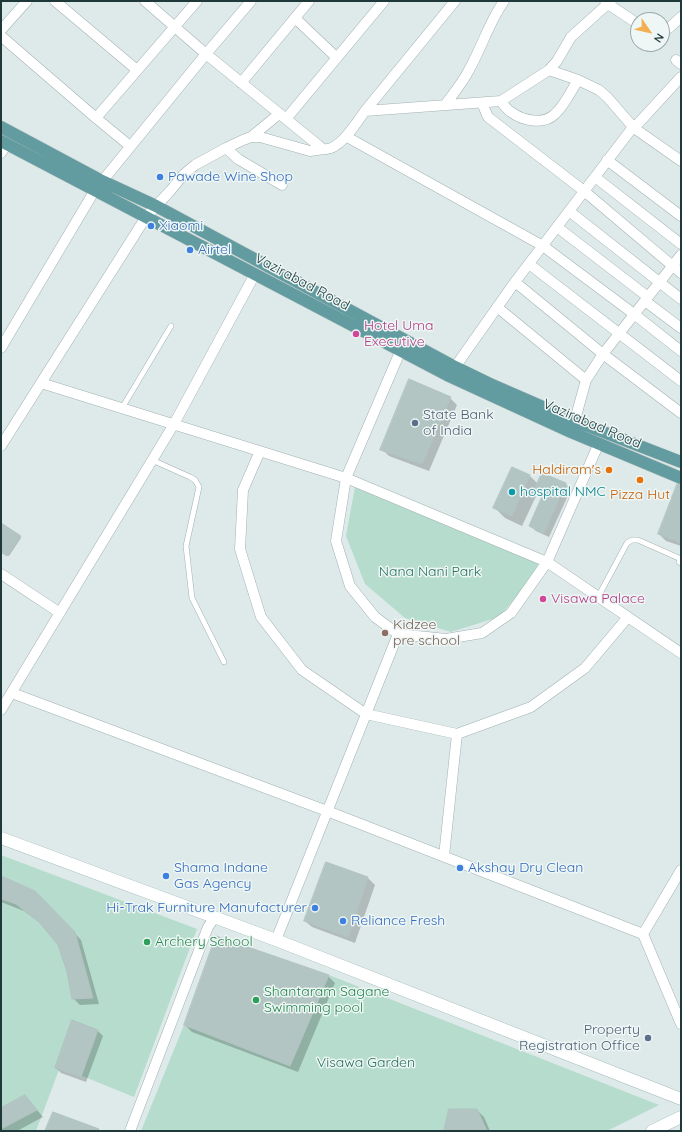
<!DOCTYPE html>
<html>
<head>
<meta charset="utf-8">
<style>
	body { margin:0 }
	#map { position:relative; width:682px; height:1132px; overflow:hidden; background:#deeae9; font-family:Quicksand,sans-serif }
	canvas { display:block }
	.frame { position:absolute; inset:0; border:2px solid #1f383a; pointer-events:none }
	.north { position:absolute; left:630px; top:12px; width:40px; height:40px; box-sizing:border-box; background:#eef7f5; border:1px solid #9babaa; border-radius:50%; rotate:124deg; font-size:11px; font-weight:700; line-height:16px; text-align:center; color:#1f383a }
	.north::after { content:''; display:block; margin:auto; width:14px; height:18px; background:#f4af52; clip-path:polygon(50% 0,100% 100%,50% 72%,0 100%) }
</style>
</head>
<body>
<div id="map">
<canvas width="682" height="1132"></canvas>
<div class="frame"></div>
<div class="north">N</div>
</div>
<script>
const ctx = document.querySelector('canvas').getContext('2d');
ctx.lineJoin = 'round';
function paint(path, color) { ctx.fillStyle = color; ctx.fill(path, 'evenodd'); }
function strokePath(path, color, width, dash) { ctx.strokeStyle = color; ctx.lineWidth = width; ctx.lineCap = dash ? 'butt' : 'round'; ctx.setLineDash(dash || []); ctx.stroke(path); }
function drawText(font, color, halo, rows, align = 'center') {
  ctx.font = font + ' Quicksand,sans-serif'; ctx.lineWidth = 3; ctx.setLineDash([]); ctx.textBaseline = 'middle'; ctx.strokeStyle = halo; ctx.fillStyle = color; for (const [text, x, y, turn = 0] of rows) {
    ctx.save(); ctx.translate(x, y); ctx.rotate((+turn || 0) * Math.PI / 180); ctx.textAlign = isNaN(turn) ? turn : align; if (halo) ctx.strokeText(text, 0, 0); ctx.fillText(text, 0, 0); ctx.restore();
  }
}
const green = new Path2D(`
	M355,487L539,563L523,589L499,617L451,632L405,618L365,584L346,536Z
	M1,855L197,929L134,1097L60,1067L36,1131H1Z
	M329,975L659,1105L607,1131H141L184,1025L290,1066Z`);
const shadow = new Path2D(`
	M450,398L457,405L429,471L389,456L382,449Z
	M512,468L530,476L538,484L543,474L566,484L571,489L549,537L536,531L530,526L544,496L538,492L522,526L505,518L494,507Z
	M681,484V546L666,541L659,534Z
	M1,524L21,538L9,556L1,552Z
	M1,877L42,899L81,940L99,1004L80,1005L73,998L67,972L58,945L43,925L24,911L1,902Z
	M368,878L375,885L355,943L312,927L305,921Z
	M328,976L335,983L298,1072L192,1032L185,1025Z
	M98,1031L103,1036L86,1082L61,1073L56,1068Z
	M25,1096L43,1117L17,1131H1V1109Z
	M477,1110L484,1117L490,1131H445Z`);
const building = new Path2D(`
	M409,379L451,397L422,464L380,450Z
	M512,467L530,475L512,516L493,508Z
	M542,473L566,483L544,533L529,526L543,494L534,490Z
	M678,482L681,483V543L658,534Z
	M1,523L21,536L7,556L1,552Z
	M326,862L368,877L348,937L304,921Z
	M1,876L35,891L75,932L93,998L72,999L67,972L58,945L39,922L16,904L1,899Z
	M216,936L329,975L290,1066L184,1025Z
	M72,1020L98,1030L81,1077L55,1068Z
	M25,1095L37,1110L1,1129V1108Z
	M449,1109H477L487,1131H444Z
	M53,1112L99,1129L98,1131H45Z`);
const lane = new Path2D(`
	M122,408L171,326
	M152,460L190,477L195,480L199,487L186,546L192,598L224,662
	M679,562L681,563
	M598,597L627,543L632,540H638L681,559`);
const street = new Path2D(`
	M55,1L137,70
	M145,1L206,54L251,1
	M605,1L608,4L638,24
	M295,18L337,58
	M1,30L27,1
	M662,31L669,28L681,17
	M1,36L96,118
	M676,60L681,64
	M549,70L557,61L571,37L611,1
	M241,83L309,1
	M501,101C504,105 507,110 511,112C523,121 544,125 555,114C565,105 571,91 578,80
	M482,103L488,117L584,191L681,273
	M445,105C453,94 463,82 469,70C482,47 489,22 504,1
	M365,111L455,1
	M286,119L384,1
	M634,128L681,77
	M251,137L279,114
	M347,137L543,246L634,314L681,351
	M130,146L96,118L197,1
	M226,148L238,159L282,185
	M1,153L7,144
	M607,160L681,216
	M595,177L681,244
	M569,211L681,299
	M557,227L648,297
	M529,264L681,381
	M515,282L603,354L681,413
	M645,301L681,328
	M497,307L586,380
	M403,345L346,478L336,541L350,586L375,617L398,634L446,639L482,633L511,613L547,562L599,443
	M1,348L95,190L206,54L318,145C320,146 321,148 323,149C339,152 357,122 365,111L501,101L549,70L578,80L599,90L608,98L634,128L681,161
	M455,367L515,282L633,127
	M41,383L346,478L547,562L681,653
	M573,427L586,380L603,354L681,255
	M1,446L146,217L171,190L183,175L195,165L226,148L243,140L251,137H260L310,151L324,149
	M260,451L243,490L240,549L261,617L302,670L366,714L457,734L531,707L585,668L628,617
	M1,574L60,613
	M12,693L327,811L643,934
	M1,710L174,424L255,274
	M444,856L457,734
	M681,870L643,934L681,1024
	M276,940L398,634
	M130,1131L208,927L215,917`);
const secondary = new Path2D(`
	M1,838L276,940L681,1099
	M652,1131L681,1117`);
const primary = new Path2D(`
	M1,127L102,181L156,206L455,367L490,384L575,421L681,462
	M1,141L447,375L571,432L681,478`);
const markers = [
	[160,177,4,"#3f7fe0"],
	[151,226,4,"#3f7fe0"],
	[190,250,4,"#3f7fe0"],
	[356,334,4,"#d1479c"],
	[415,423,4,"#5c6f8a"],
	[609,470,4,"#e8710a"],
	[640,480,4,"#e8710a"],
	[512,492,4,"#0f9aa8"],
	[543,599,4,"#d1479c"],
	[385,633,4,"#8d6e63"],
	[460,868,4,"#3f7fe0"],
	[166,876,4,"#3f7fe0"],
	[315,908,4,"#3f7fe0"],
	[343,921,4,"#3f7fe0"],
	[147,942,4,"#2e9e5b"],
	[256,1000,4,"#2e9e5b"],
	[648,1038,4,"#5c6f8a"]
];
const shopNames = [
	["Pawade Wine Shop",168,177],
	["Xiaomi",159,226],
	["Airtel",198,250],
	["Shama Indane",174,868],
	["Gas Agency",174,884],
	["Akshay Dry Clean",468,868],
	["Hi-Trak Furniture Manufacturer",307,908,"right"],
	["Reliance Fresh",351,921]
];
const streetNames = [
	["Vazirabad Road",302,282,28],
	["Vazirabad Road",592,424,23]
];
const hotelNames = [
	["Hotel Uma",364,326],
	["Executive",364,342],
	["Visawa Palace",551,599]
];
const serviceNames = [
	["State Bank",423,415],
	["of India",423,431],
	["Property",640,1030,"right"],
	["Registration Office",640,1046,"right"]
];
const foodNames = [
	["Haldiram's",601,470],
	["Pizza Hut",640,495,"center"]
];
const cultureNames = [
	["hospital NMC",520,492]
];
const parkNames = [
	["Nana Nani Park",430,572],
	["Visawa Garden",366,1063]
];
const educationNames = [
	["Kidzee",393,625],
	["pre school",393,641]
];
const leisureNames = [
	["Archery School",155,942],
	["Shantaram Sagane",264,992],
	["Swimming pool",264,1008]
];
paint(green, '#b6dccd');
paint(shadow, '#0003');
paint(building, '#b3c5c3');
strokePath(building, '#b1c3c2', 1);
strokePath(lane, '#a1b1b1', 6);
strokePath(street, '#a1b1b1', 11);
strokePath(secondary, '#9db6b5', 13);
strokePath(primary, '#c0c7c8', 13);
strokePath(lane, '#fff', 5);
strokePath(street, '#fff', 10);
strokePath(secondary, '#fff', 12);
strokePath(primary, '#629ca0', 12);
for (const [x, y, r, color] of markers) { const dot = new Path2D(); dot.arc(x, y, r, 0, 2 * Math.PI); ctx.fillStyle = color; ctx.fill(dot); strokePath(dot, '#eef7f5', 1.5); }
drawText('14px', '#366cbe', '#eef7f5', shopNames, 'left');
drawText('14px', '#1f383a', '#eef7f5', streetNames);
drawText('14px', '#b23c85', '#eef7f5', hotelNames, 'left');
drawText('14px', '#4e5e75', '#eef7f5', serviceNames, 'left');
drawText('14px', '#c56008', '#eef7f5', foodNames, 'right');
drawText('14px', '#0d838f', '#eef7f5', cultureNames, 'left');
drawText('14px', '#29715c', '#eef7f5', parkNames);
drawText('14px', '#785e54', '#eef7f5', educationNames, 'left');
drawText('14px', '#27864d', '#eef7f5', leisureNames, 'left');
</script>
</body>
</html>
